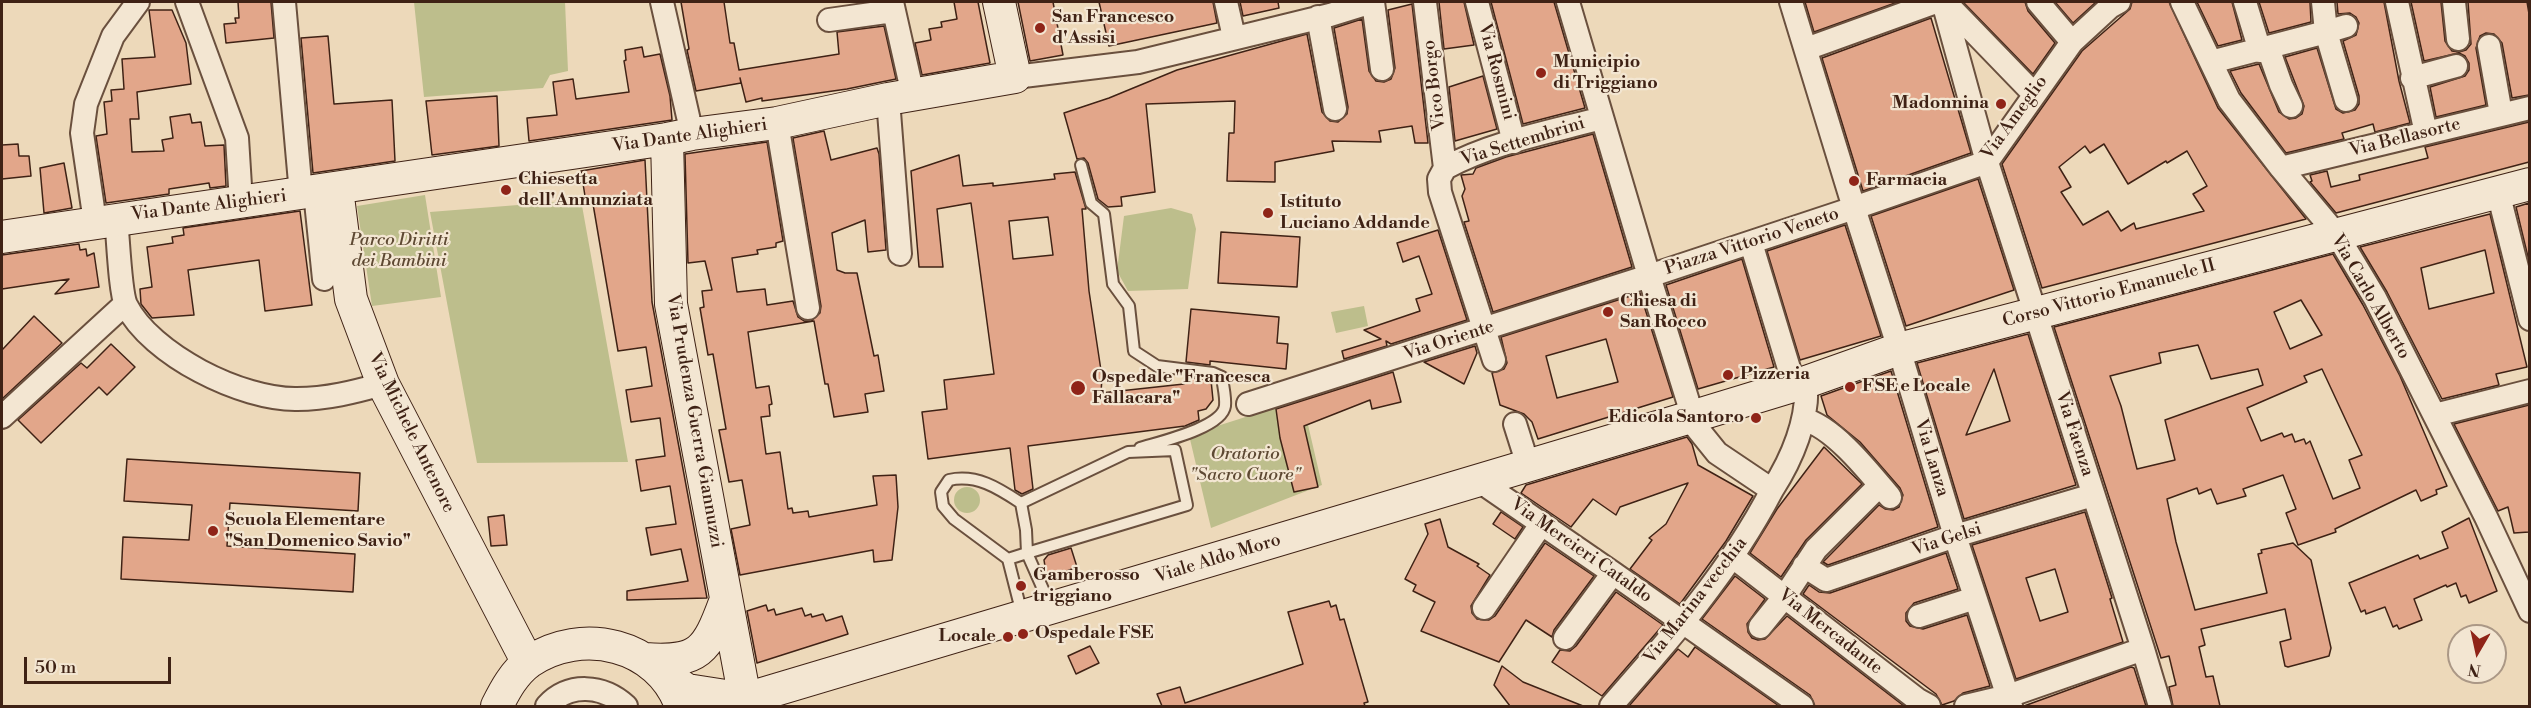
<!DOCTYPE html>
<html>
<head>
<meta charset="utf-8">
<style>
	body { margin:0 }
	#map { position:relative; width:2531px; height:708px; overflow:hidden; background:#edd9ba; font-family:"Libre Bodoni",serif }
	canvas { display:block }
	.frame { position:absolute; inset:0; border:3px solid #3f2215; pointer-events:none }
	.north { position:absolute; left:2447px; top:624px; width:60px; height:60px; box-sizing:border-box; background:#f3e6d2; border:2px solid #ab9886; border-radius:50%; rotate:189deg; font-size:16px; font-weight:700; line-height:24px; text-align:center; color:#3f2215 }
	.north::after { content:''; display:block; margin:auto; width:21px; height:27px; background:#8f2418; clip-path:polygon(50% 0,100% 100%,50% 72%,0 100%) }
	.scale { position:absolute; left:24px; top:657px; width:147px; height:27px; box-sizing:border-box; border:3px solid #3f2215; border-top:0; padding-left:8px; font-size:18px; line-height:21px; white-space:nowrap; color:#3f2215; -webkit-text-stroke:4px #f3e6d2; paint-order:stroke }
</style>
</head>
<body>
<div id="map">
<canvas width="2531" height="708"></canvas>
<div class="frame"></div>
<div class="north">N</div>
<div class="scale">50 m</div>
</div>
<script>
const ctx = document.querySelector('canvas').getContext('2d');
ctx.lineJoin = 'round';
function paint(path, color) { ctx.fillStyle = color; ctx.fill(path, 'evenodd'); }
function strokePath(path, color, width, dash) { ctx.strokeStyle = color; ctx.lineWidth = width; ctx.lineCap = dash ? 'butt' : 'round'; ctx.setLineDash(dash || []); ctx.stroke(path); }
function drawText(font, color, halo, rows, align = 'center') {
  ctx.font = font + ' "Libre Bodoni",serif'; ctx.lineWidth = 4.5; ctx.setLineDash([]); ctx.textBaseline = 'middle'; ctx.strokeStyle = halo; ctx.fillStyle = color; for (const [text, x, y, turn = 0] of rows) {
    ctx.save(); ctx.translate(x, y); ctx.rotate((+turn || 0) * Math.PI / 180); ctx.textAlign = isNaN(turn) ? turn : align; if (halo) ctx.strokeText(text, 0, 0); ctx.fillText(text, 0, 0); ctx.restore();
  }
}
const green = new Path2D(`
	M414,2H565L568,71L550,75L543,88L424,97Z
	M425,195L441,297L372,306L357,206Z
	M581,200L628,462L477,463L430,212Z
	M1171,208L1192,214L1196,229L1188,289L1128,291L1117,271L1124,216Z
	M1364,306L1368,326L1336,333L1331,312Z
	M1302,399L1322,485L1211,528L1189,435Z
	M954 500a13 13 0 1 1 26 0a13 13 0 1 1-26 0Z`);
const building = new Path2D(`
	M238,2H271L274,38L226,43L224,24L236,23L235,18H239Z
	M681,2H724L730,43H734L739,70L839,54L837,32L884,26L896,79L847,89L762,101V98L746,102L740,78L741,83L696,91L687,50L689,49Z
	M954,2H978L990,63L922,75L915,43L931,40L929,29L942,27L941,22L957,19Z
	M1018,2H1053L1063,55L1030,61Z
	M1099,2H1213L1217,23L1109,46Z
	M1240,2H1278L1279,8L1243,16Z
	M1439,2H1464L1474,45L1444,49Z
	M1491,2H1554L1585,108L1523,124Z
	M1805,2H1898L1814,32Z
	M1963,2H2025L2028,11L2055,43L2033,74Z
	M2055,2H2096L2073,23Z
	M2132,2H2169L2218,108L2306,219L2042,288L2002,164L2082,51L2130,9ZM2104,144L2128,184L2166,161L2167,163L2187,151L2207,186L2193,194L2204,211L2136,229L2134,223L2121,231L2108,211L2083,225L2061,192L2071,187L2059,167L2085,146L2090,153Z
	M2197,2H2232L2242,40L2218,46Z
	M2259,2H2310L2311,22L2269,33Z
	M2337,2H2384L2399,81L2410,123L2375,132L2373,124L2342,133L2344,139L2286,153L2241,93L2230,71L2259,64L2279,112L2289,119L2296,118L2302,114L2304,106L2285,57L2317,48L2336,109L2343,113L2355,110L2359,104V96L2343,41L2356,35L2359,23L2356,17L2350,13L2338,14Z
	M2411,2H2441L2445,41L2452,51L2459,52L2466,50L2471,44L2468,2H2527L2529,14V95L2512,98L2502,43L2494,34L2486,33L2480,36L2476,48L2486,105L2436,117L2430,87L2465,76L2469,70V63L2465,56L2459,53L2424,61Z
	M1412,4L1428,143H1415L1412,126L1379,131L1381,142L1332,141L1334,151L1275,162V182L1227,181L1229,133H1234L1235,101L1146,104L1155,192L1121,197L1122,206L1108,207L1098,199L1088,163L1084,158L1077,159L1064,113L1109,98L1177,70L1307,34L1322,112L1330,121L1338,122L1347,114L1348,107L1334,28L1362,19L1369,71L1376,81L1384,82L1391,79L1395,68L1388,10Z
	M149,10H172L186,43L191,84L137,92L139,119H130L132,152L164,151L162,140L173,138L170,117L190,114L192,123L201,122L205,146L224,145L226,186L210,188L209,183L169,189V194L106,203L96,136L107,134L104,102L112,101L111,90L124,89L122,59L155,57Z
	M1931,18L1971,153L1863,191L1822,58Z
	M328,36L334,104L392,100L395,161L313,173L301,38Z
	M642,47L644,57L660,54L670,96L672,120L529,141L527,118L557,115L553,82L573,79L576,99L629,92L624,61L626,60L625,50Z
	M1483,76L1497,129L1455,141L1449,87Z
	M497,96L499,146L432,155L426,101Z
	M2529,122V162L2336,213L2310,182L2312,181L2310,175L2327,171L2331,187L2360,180L2359,175L2428,158L2425,147Z
	M824,131L831,160L877,148L879,154L886,250L868,252L865,220L832,233L837,270L845,273H857L874,356L878,355L884,391L865,394L868,412L834,417L828,384H825L814,321L748,332L756,388L769,386L772,404L769,405L770,416L761,417L766,454L780,452L788,509L792,508L793,513L808,511L809,517L877,505L873,476L896,475L898,507L892,560L874,562L873,550L740,575L731,529L750,525L742,480L729,482L725,461L719,430L726,429L713,354L708,355L700,308L704,307L702,291L712,290L705,261L688,263L685,154L767,142L783,241L776,243V247L757,250L758,254L732,258L737,292L765,289L767,305L793,301L798,317L804,321H811L820,313L821,306L793,138Z
	M1593,134L1632,267L1493,312L1464,222L1469,221L1462,196L1465,189L1461,175L1473,174L1476,168L1506,157Z
	M18,144L19,156H29L31,176L2,179V145Z
	M959,155L963,186L993,183V186L1055,179L1054,174L1075,172L1086,209H1082L1089,291L1102,377L1101,393L1184,384V377L1211,380L1213,400L1206,409L1198,411L1199,420L1185,426L1028,446L1033,489L1022,494L1015,490L1010,448L928,459L922,412L947,409L944,380L994,374L971,203L937,209L943,267H919L911,171ZM1048,217L1053,255L1013,259L1009,221Z
	M645,160L652,302L707,598L627,600V591L688,581L681,549L651,555L646,528L676,524L670,486L641,491L636,460L665,456L660,418L631,422L626,390L652,386L646,347L618,351L592,198L585,196L581,171Z
	M64,163L72,208L44,213L40,168Z
	M1978,179L2014,290L1906,326L1871,216Z
	M2529,203V257H2528L2516,207Z
	M300,211L312,305L265,311L259,260L188,270L194,315L152,318L141,304L140,289L152,287L147,247L173,243L172,237L184,235L183,228Z
	M2490,214L2527,367L2496,374L2499,385L2442,399L2387,292L2360,247ZM2485,250L2494,293L2429,309L2421,268Z
	M1845,225L1881,336L1800,360L1767,251Z
	M1438,230L1467,320L1391,344L1386,341L1387,346L1344,359L1342,351L1381,339L1364,330L1420,311L1416,299L1432,294L1419,256L1403,262L1397,243Z
	M1221,232L1300,237L1297,287L1218,283Z
	M79,244L80,250L86,249L87,256L94,253L99,287L55,294L69,279L2,289V255Z
	M2333,254L2363,305L2400,376L2447,486L2436,490L2437,494L2421,501L2416,490L2335,529L2336,532L2298,545L2286,513L2296,509L2283,475L2243,489L2246,496L2217,504L2211,489L2199,494L2197,488L2167,499L2176,542L2195,610L2267,593L2258,554L2262,553L2261,550L2293,543L2311,560L2331,648L2329,656L2288,667L2285,666L2280,642L2291,639L2285,609L2201,629L2205,645L2199,647L2206,677L2213,676L2220,706H2173L2169,687L2176,685L2169,656L2161,658L2054,327ZM2301,300L2322,335L2290,349L2274,312ZM2198,345L2211,379L2258,369L2263,385L2165,420L2175,460L2137,469L2121,406L2110,376L2161,363L2159,353ZM2322,369L2362,455L2349,460L2360,488L2333,499L2310,441L2306,444L2304,439L2295,442L2292,434L2284,437L2282,433L2261,441L2247,408L2307,382L2304,376Z
	M1742,259L1774,367L1698,389L1666,285Z
	M1640,293L1673,397L1538,439L1532,422L1524,414L1500,405L1492,373L1504,369L1507,363L1501,337ZM1606,339L1618,382L1557,398L1546,356Z
	M1191,309L1279,317L1277,343L1288,344L1286,369L1210,361V365L1186,362Z
	M34,316L62,343L2,399V350Z
	M2028,334L2076,485L1964,519L1917,363ZM1994,369L2010,421L1966,435Z
	M111,344L135,367L107,395L99,387L41,443L18,420L81,363L87,368Z
	M1475,346L1477,353L1464,384L1424,362Z
	M1891,371L1938,527L1828,565L1823,562L1827,558L1879,505L1885,509L1893,510L1899,507L1903,495L1900,488L1860,442L1827,415L1821,396Z
	M1393,372L1401,402L1372,409L1370,400L1304,426L1318,487L1294,492L1280,438L1276,409Z
	M2529,405V532L2514,533L2508,507L2498,511L2454,424Z
	M1687,437L1692,444L1698,465L1753,496L1726,541L1680,604L1630,569L1652,540L1649,538L1666,524L1688,483L1620,507L1616,515L1593,499L1571,527L1521,493L1526,485Z
	M1824,447L1862,484L1806,540L1781,577L1750,553L1777,509Z
	M127,459L360,473L358,511L230,503L227,546L355,554L353,592L121,579L123,537L189,540L192,505L124,501Z
	M1501,512L1523,527L1515,539L1493,524Z
	M2085,512L2112,598L2110,599L2123,642L2016,679L1972,545ZM2055,569L2068,612L2040,621L2026,578Z
	M504,515L507,545L491,546L488,517Z
	M2469,518L2497,591L2469,603L2466,595L2461,597L2456,583L2447,587L2446,585L2414,599L2422,620L2399,629L2397,625L2393,627L2385,607L2366,614L2365,610L2361,612L2349,583L2418,555L2420,559L2448,548L2442,532Z
	M1440,519L1448,547L1479,564L1477,566L1490,575L1471,606L1472,613L1477,619L1489,620L1495,616L1545,543L1594,576L1554,630L1552,637L1526,620L1499,662L1421,631L1435,602L1413,591L1416,585L1405,579L1428,534L1425,524Z
	M1071,548L1077,567L1047,579L1044,560L1048,555Z
	M1946,553L1958,589L1914,603L1906,613V621L1910,626L1923,629L1967,615L1990,686L1963,693L1954,701L1942,705L1936,694L1803,594L1809,585L1819,592L1830,593Z
	M1735,576L1765,599L1747,624L1748,632L1752,638L1758,640L1765,639L1787,616L1904,706H1815L1810,695L1702,619Z
	M1616,592L1663,625L1602,696L1552,662L1560,650L1570,651L1576,646Z
	M1329,601L1331,607L1336,605L1340,620L1344,619L1368,702L1364,703L1365,706H1162L1157,694L1180,687L1185,703L1303,664L1288,612Z
	M766,605L768,611L774,609L776,615L802,608L805,616L811,614L812,617L823,614L826,621L842,616L848,634L757,663L747,611Z
	M1090,646L1099,663L1076,674L1068,656Z
	M1695,647L1779,706H1629L1678,649L1688,657Z
	M1502,666L1523,682L1583,706H1510L1494,685Z
	M2131,667L2134,668L2146,706H2024Z`);
const lane = new Path2D(`
	M1081,165L1091,203L1104,214L1113,284L1129,306L1134,351L1157,366L1213,373L1222,377C1223,386 1226,397 1225,406C1222,428 1159,442 1140,448
	M1021,503C998,488 977,474 949,480L941,492L943,506L954,519L1008,559L1027,553L1187,505L1175,450L1128,452L1021,503L1026,530L1027,553L1050,605
	M1008,559L1022,614`);
const street = new Path2D(`
	M187,2L237,138L241,202
	M284,2L301,194
	M662,2L692,134
	M892,2L913,95
	M1226,2L1234,37
	M1373,2L1382,69
	M1425,2L1445,168
	M1477,2L1514,142
	M1568,2L1649,276L1854,208L1791,2
	M1943,2L1987,162L2143,649L2160,706
	M1945,2L2034,94
	M2038,2L2072,42
	M2182,2L2229,100L2281,168L2337,235L2375,298L2486,517L2530,611
	M2245,2L2260,51
	M2397,2L2426,133
	M2454,2L2458,39
	M1318,17L1335,109
	M829,20L893,11
	M2346,26L2326,32L2346,100
	M2489,46L2501,114
	M2268,48L2281,85L2291,106
	M1806,49L1936,2
	M2211,62L2326,32L2323,2
	M1015,77L1138,62L1330,15L1372,2
	M2412,78L2456,66
	M888,99L900,254
	M777,123L808,308
	M1445,168L1439,179L1440,192L1494,360
	M1445,168C1493,142 1550,132 1602,118
	M2281,168L2530,108
	M315,192L324,279
	M2498,192L2530,319
	M116,218C118,236 120,292 126,305C151,355 242,400 297,399C327,399 354,392 383,384
	M95,222L82,133L86,104L113,36L138,2
	M1751,243L1794,385
	M1248,404L1649,276L1696,427L1717,453L1772,490C1792,459 1809,419 1806,382
	M2435,415L2530,391
	M2,417L125,304
	M1803,419C1834,427 1869,472 1890,497
	M1515,424L1528,465
	M1478,480L1613,573L1802,706
	M1733,557L1918,700L1929,706
	M1804,566L1826,580L1955,536L2093,495
	M1484,608L1542,523
	M1919,616L1975,598
	M1760,627L1785,596L1816,549L1880,485
	M1565,638L1613,573
	M547,706C569,682 603,685 626,706
	M1611,706C1671,638 1730,571 1772,490
	M1966,706L2008,696L2143,649
	M2011,706L1955,536L1899,349L1854,208L1987,162L2072,42L2110,7L2119,2`);
const secondary = new Path2D(`
	M667,139L671,304L745,699
	M337,189L351,299L383,384L528,663
	M2,237L667,139L692,134L777,123L888,99L1015,77L999,2
	M645,659C699,663 707,651 725,602
	M662,673L687,690L745,699
	M497,706C505,690 514,673 529,662C582,626 659,644 681,706
	M734,706L745,699L1691,417L1806,382L1899,349L2530,184`);
const markers = [
	[1040,28,6,"#8f2418"],
	[1541,73,6,"#8f2418"],
	[2001,104,6,"#8f2418"],
	[1854,181,6,"#8f2418"],
	[506,190,6,"#8f2418"],
	[1268,213,6,"#8f2418"],
	[1608,312,6,"#8f2418"],
	[1728,375,6,"#8f2418"],
	[1850,387,6,"#8f2418"],
	[1078,388,8,"#8f2418"],
	[1756,418,6,"#8f2418"],
	[213,531,6,"#8f2418"],
	[1021,586,6,"#8f2418"],
	[1023,634,6,"#8f2418"],
	[1008,637,6,"#8f2418"]
];
const poiNames = [
	["San Francesco",1052,18],
	["d'Assisi",1052,39],
	["Municipio",1553,63],
	["di Triggiano",1553,84],
	["Madonnina",1989,104,"right"],
	["Chiesetta",518,180],
	["dell'Annunziata",518,201],
	["Farmacia",1866,181],
	["Istituto",1280,203],
	["Luciano Addande",1280,224],
	["Chiesa di",1620,302],
	["San Rocco",1620,323],
	["Pizzeria",1740,375],
	["Ospedale \"Francesca",1092,378],
	["Fallacara\"",1092,399],
	["FSE e Locale",1862,387],
	["Edicola Santoro",1744,418,"right"],
	["Scuola Elementare",225,521],
	["\"San Domenico Savio\"",225,542],
	["Gamberosso",1033,576],
	["triggiano",1033,597],
	["Ospedale FSE",1035,634],
	["Locale",996,637,"right"]
];
const streetNames = [
	["Via Rosmini",1496,72,75],
	["Vico Borgo",1435,85,-97],
	["Via Ameglio",2015,118,-54],
	["Via Dante Alighieri",690,136,-8],
	["Via Bellasorte",2405,138,-14],
	["Via Settembrini",1523,142,-17],
	["Via Dante Alighieri",209,206,-7],
	["Piazza Vittorio Veneto",1752,242,-18],
	["Corso Vittorio Emanuele II",2109,294,-15],
	["Via Carlo Alberto",2370,297,60],
	["Via Oriente",1449,341,-18],
	["Via Prudenza Guerra Giannuzzi",694,421,80],
	["Via Michele Antenore",411,433,64],
	["Via Faenza",2074,434,72],
	["Via Lanza",1931,458,73],
	["Via Gelsi",1947,540,-18],
	["Via Mercieri Cataldo",1581,551,35],
	["Viale Aldo Moro",1218,559,-17],
	["Via Marina vecchia",1696,601,-52],
	["Via Mercadante",1830,632,38]
];
const parkNames = [
	["Parco Diritti",399,241],
	["dei Bambini",399,262],
	["Oratorio",1245,455],
	["\"Sacro Cuore\"",1245,476]
];
paint(green, '#bdbe8c');
paint(building, '#e2a68a');
strokePath(building, '#3f2215', 1.5);
strokePath(lane, '#6a503e', 14);
strokePath(street, '#6a503e', 26);
strokePath(secondary, '#3f2215', 34);
strokePath(lane, '#f3e6d2', 10);
strokePath(street, '#f3e6d2', 22);
strokePath(secondary, '#f3e6d2', 32);
for (const [x, y, r, color] of markers) { const dot = new Path2D(); dot.arc(x, y, r, 0, 2 * Math.PI); ctx.fillStyle = color; ctx.fill(dot); strokePath(dot, '#f3e6d2', 2); }
drawText('bold 18px', '#3f2215', '#f3e6d2', poiNames, 'left');
drawText('18px', '#3f2215', '#f3e6d2', streetNames);
drawText('italic 18px', '#5e4933', '#f3e6d2', parkNames);
</script>
</body>
</html>
